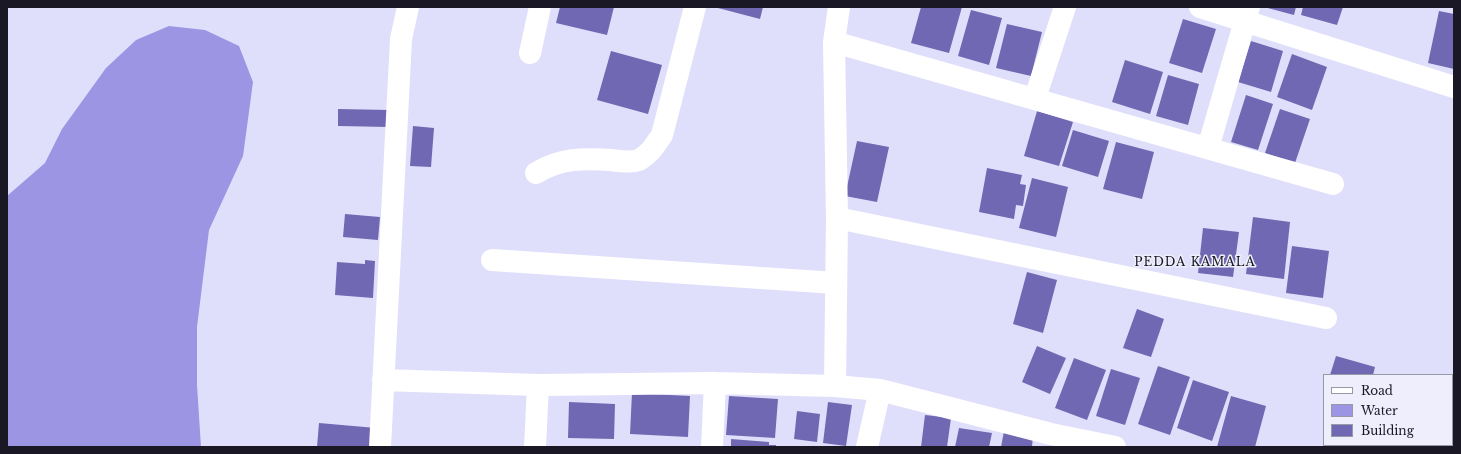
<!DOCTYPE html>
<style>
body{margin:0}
#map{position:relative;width:1461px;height:454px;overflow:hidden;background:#e0dffb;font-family:"Libre Baskerville",serif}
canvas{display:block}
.frame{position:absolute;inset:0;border:8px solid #191824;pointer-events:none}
.legend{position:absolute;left:1323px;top:374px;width:130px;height:72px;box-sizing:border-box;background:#eeeefc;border:1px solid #9998a6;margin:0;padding:5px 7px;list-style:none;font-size:12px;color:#191824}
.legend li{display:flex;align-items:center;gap:8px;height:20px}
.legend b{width:20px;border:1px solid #9998a6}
</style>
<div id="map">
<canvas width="1461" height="454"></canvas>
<div class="frame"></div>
<ul class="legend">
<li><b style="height:5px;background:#fff"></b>Road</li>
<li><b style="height:11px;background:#9b95e3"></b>Water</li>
<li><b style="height:11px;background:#7068b2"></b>Building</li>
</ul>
</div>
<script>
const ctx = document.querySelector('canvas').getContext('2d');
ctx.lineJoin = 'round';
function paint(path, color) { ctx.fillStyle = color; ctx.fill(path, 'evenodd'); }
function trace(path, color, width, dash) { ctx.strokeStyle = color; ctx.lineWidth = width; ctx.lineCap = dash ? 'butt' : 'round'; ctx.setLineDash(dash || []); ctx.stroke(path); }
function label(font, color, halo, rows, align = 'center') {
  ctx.font = font + ' "Libre Baskerville",serif'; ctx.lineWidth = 3; ctx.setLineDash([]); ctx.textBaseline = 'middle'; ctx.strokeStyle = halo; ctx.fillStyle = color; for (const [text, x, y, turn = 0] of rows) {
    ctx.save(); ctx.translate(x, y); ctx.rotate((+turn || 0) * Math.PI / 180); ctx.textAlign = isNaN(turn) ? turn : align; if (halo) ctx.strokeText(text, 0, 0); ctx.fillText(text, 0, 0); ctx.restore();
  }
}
paint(new Path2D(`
 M169,26L205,30L239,46L253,82L243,156L209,230L197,327V385L201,447H7V196L45,163L62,129L106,68L136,40Z`), '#9b95e3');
paint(new Path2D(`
 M560,7H614L607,35L556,23Z
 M718,7H763L760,19L718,8Z
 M921,7H962L949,53L911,43Z
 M1264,7H1296L1294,15Z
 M1303,7H1343L1337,25L1301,15Z
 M971,10L1002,18L989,65L958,56Z
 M1439,11L1454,14V69L1428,63Z
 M1183,19L1216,29L1202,73L1169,63Z
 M1007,24L1042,32L1031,76L996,68Z
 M1251,41L1283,51L1271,92L1238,82Z
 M611,51L662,65L648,114L597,100Z
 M1292,54L1327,67L1312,110L1277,97Z
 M1125,60L1163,72L1150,114L1112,102Z
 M1168,75L1199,84L1188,125L1156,116Z
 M1246,95L1273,104L1258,150L1231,142Z
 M338,109L390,110L389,127L338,126Z
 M1280,109L1310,119L1295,163L1265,153Z
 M1037,111L1073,122L1059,166L1024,156Z
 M413,126L434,128L431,167L410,166Z
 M1073,130L1109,141L1098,177L1062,166Z
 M857,141L889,147L877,202L845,196Z
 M1116,142L1154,152L1142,199L1103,189Z
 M987,168L1022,175L1020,184L1026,185L1023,206L1016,205L1014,219L979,212Z
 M1032,178L1068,187L1056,237L1019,228Z
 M345,214L380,217L378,240L343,237Z
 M1253,217L1290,222L1284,279L1246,274Z
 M1203,228L1239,232L1233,277L1198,273Z
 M1292,246L1329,251L1323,298L1286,293Z
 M365,260L375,261L373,298L335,295L337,262L365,264Z
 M1027,272L1057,280L1043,333L1013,324Z
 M1137,309L1164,319L1151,357L1123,348Z
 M1037,346L1066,358L1050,394L1022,382Z
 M1336,356L1375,367L1373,375H1330Z
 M1074,358L1106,370L1087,420L1055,408Z
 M1158,366L1190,377L1170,435L1138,424Z
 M1111,369L1140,378L1125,425L1096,416Z
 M1193,380L1229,392L1212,441L1177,428Z
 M632,393L690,396L688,437L630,434Z
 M729,396L778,399L775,438L726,435Z
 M1231,396L1266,406L1255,447H1217Z
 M569,402L615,404L614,439L568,438Z
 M828,402L852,405L846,446L823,443Z
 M797,411L820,414L817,442L794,439Z
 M925,415L951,418L947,447H921Z
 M319,423L376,428L375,447H317Z
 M959,428L992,433L989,447H955Z
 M1004,431L1033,436L1032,447H1001Z
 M731,439L769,442V445H776V447H731Z`), '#7068b2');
trace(new Path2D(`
 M1200,7L1454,87
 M834,42L1333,184
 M530,53L540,7
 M1035,98L1065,7
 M1208,148L1249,7
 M536,173C560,158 584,158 611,160C620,161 631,163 639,160C650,154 655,145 662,135L695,7
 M837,218L1326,318
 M492,260L836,283
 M383,380L538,385L715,383L835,386L880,390L1051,434L1115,447
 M835,386L837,218L834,42L839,7
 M380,447L401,39L408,7
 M535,447L538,385
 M712,447L715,383
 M867,447L880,390`), '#fff', 22);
ctx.letterSpacing = '1px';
label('12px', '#191824', '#eeeefc', [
 ["PEDDA KAMALA",1195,263]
]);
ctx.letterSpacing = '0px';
</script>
